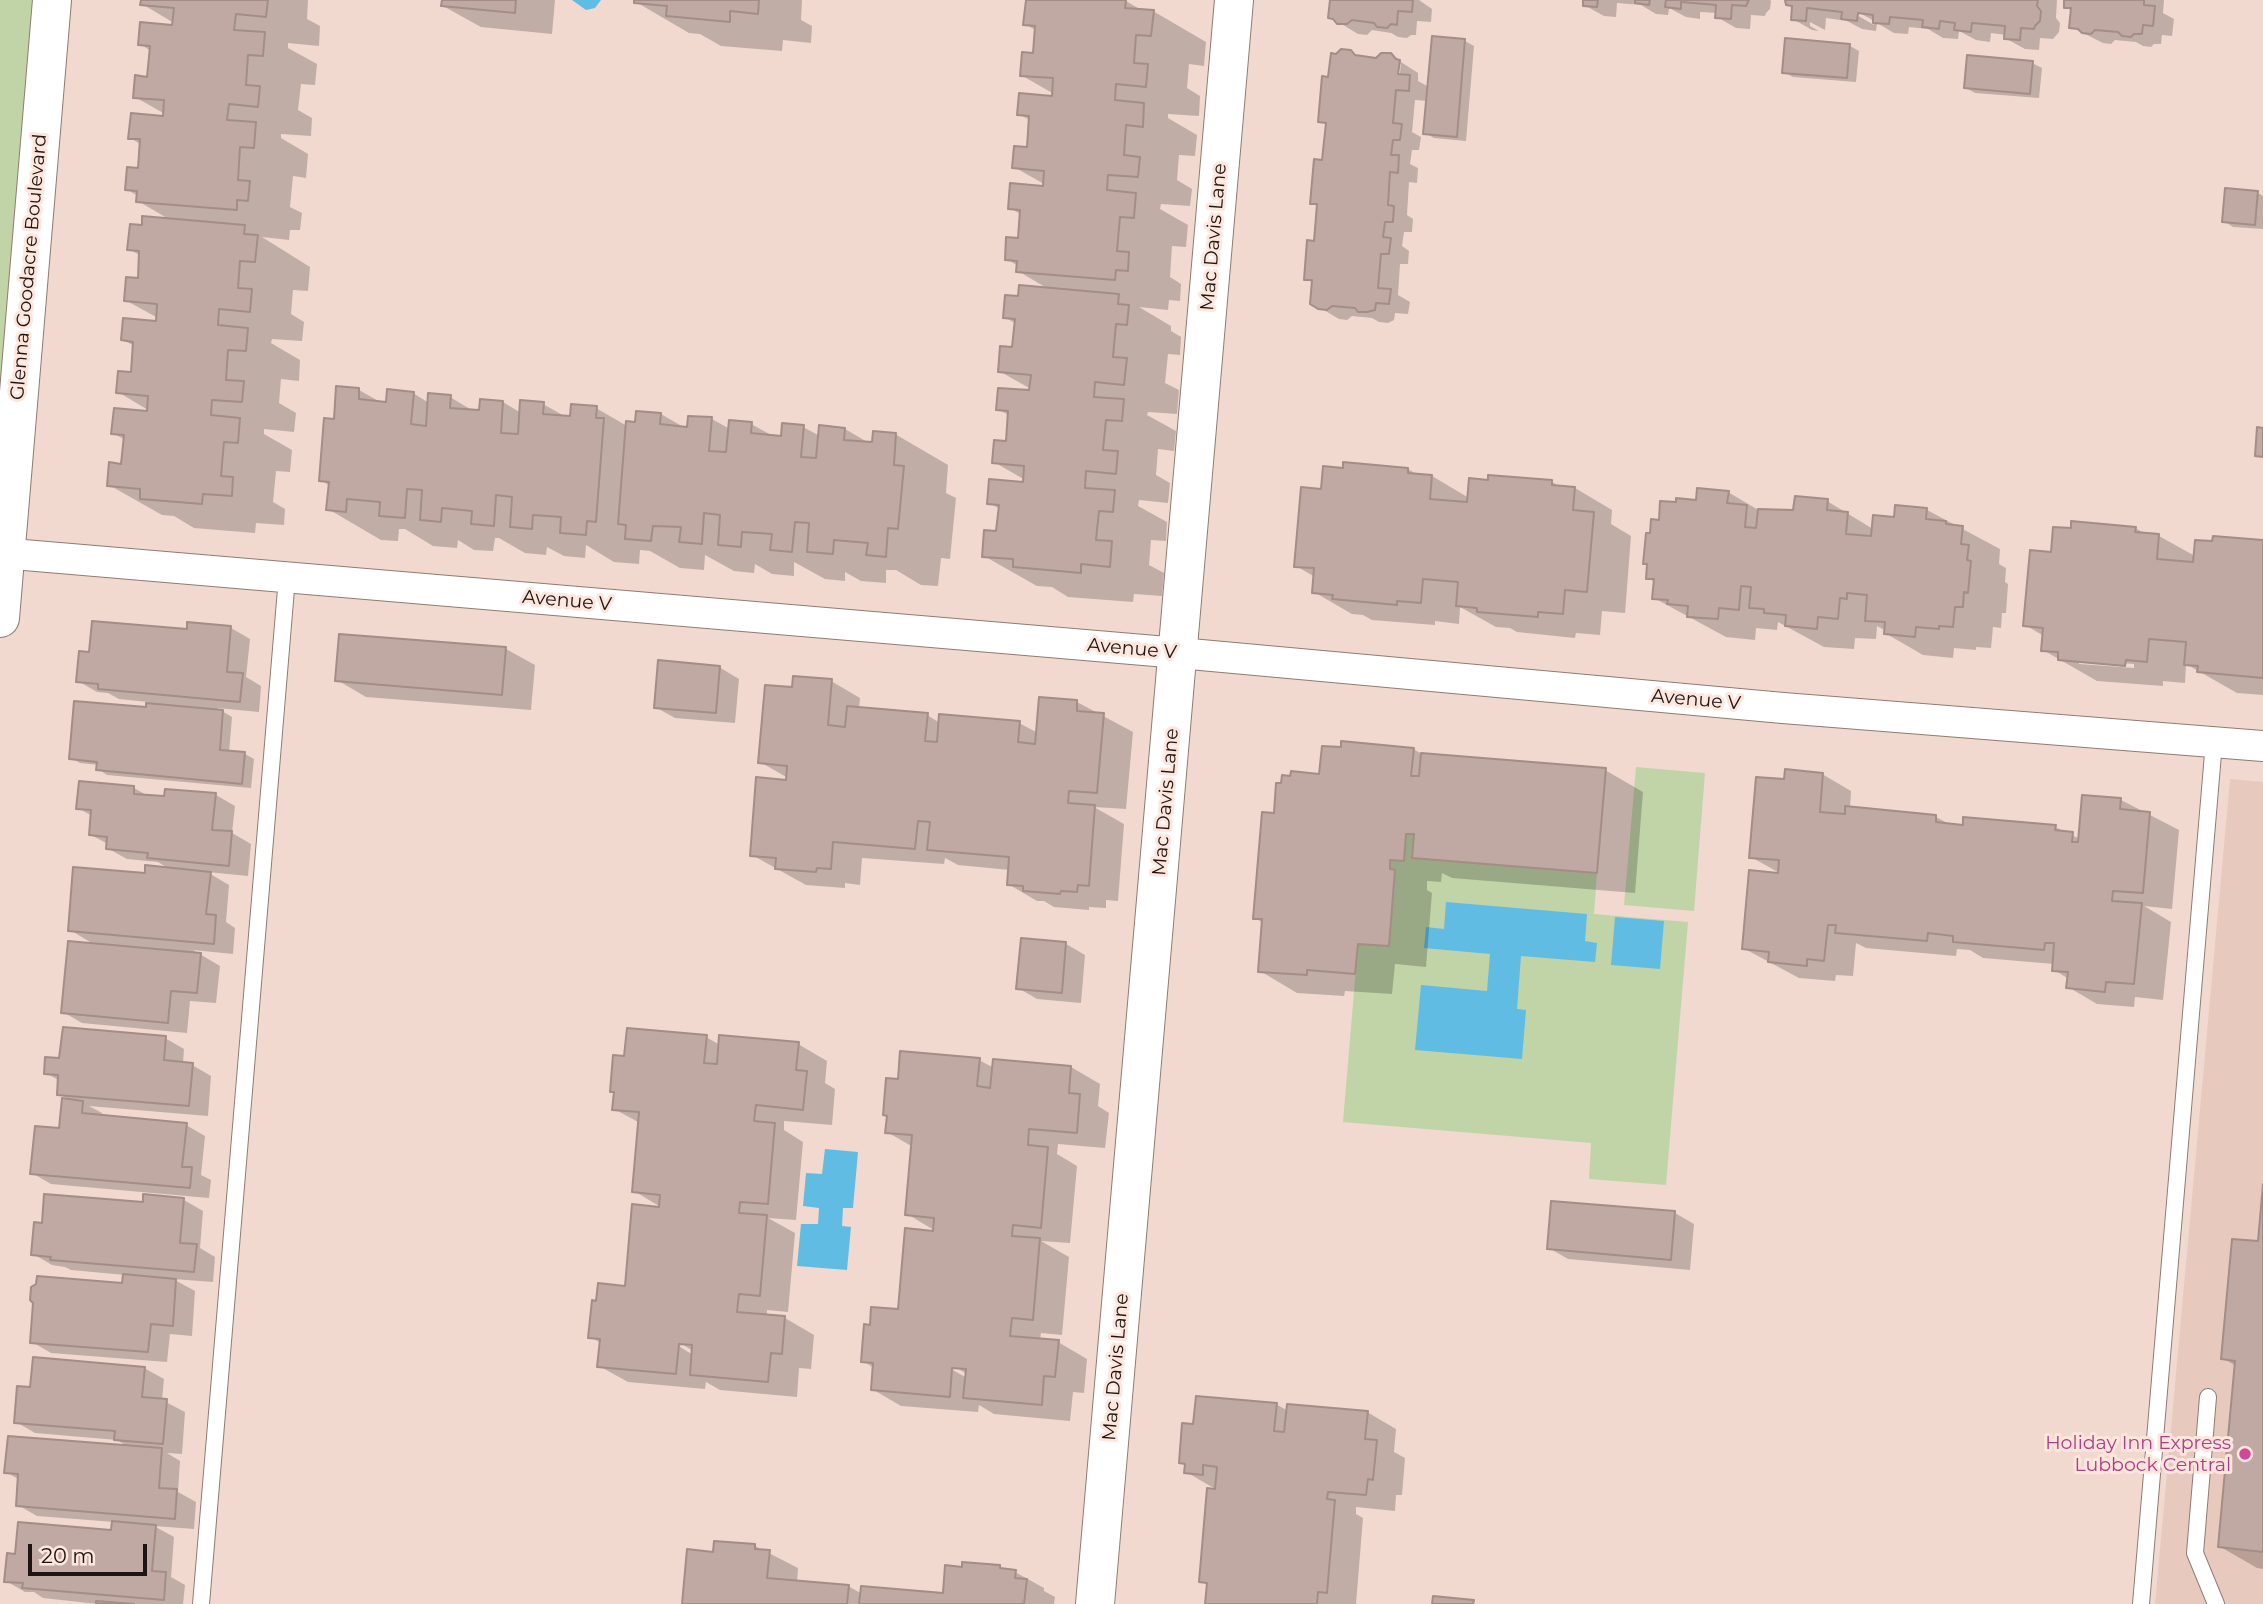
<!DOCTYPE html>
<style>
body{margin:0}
#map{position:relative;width:2263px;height:1604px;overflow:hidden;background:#f1d9d0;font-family:Montserrat,sans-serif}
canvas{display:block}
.scale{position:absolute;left:28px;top:1544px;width:119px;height:32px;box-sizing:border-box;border:4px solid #1c1511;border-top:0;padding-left:9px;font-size:21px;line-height:24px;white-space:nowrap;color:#1c1511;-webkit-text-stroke:5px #fee6dd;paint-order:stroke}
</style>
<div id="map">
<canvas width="2263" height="1604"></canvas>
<div class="scale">20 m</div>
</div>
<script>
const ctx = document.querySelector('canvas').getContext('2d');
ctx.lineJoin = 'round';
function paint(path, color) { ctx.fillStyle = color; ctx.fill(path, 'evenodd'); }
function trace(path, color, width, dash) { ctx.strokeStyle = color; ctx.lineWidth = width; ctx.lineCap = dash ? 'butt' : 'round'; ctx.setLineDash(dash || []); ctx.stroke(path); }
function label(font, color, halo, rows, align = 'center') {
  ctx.font = font + ' Montserrat,sans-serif'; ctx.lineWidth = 6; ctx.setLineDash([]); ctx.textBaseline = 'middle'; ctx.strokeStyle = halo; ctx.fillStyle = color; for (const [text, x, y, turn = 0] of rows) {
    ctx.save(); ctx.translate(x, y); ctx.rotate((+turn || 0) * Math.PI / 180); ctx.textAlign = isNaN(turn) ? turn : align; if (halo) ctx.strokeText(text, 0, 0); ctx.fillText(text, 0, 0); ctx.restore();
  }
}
paint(new Path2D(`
 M2230,779L2263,782V1604H2155Z`), '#e8c9bd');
paint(new Path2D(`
 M0,0H42L0,497Z
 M1636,767L1705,773L1694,911L1624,905Z
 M1406,834H1414L1413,858L1597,873L1594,914L1688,922L1666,1185L1589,1179L1591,1143L1343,1122L1358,944L1389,946L1395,870L1390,869V860L1404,861Z`), '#c0d4a8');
paint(new Path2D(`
 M572,0H601L595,8L586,10Z
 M1446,902L1587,914L1585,941L1597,943L1595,962L1521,956L1517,1009L1526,1010L1522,1059L1415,1050L1421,985L1487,991L1490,954L1424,948L1426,927L1444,929Z
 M1615,917L1664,921L1660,969L1611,965Z
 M825,1149L858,1152L853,1208H843L842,1226L851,1227L847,1270L797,1266L801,1224H818L819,1208L803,1206L806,1173L822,1174Z`), '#61bce4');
paint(new Path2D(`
 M142,0H308L307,19L320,26L319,46L288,43V48L317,64L315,85L301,84L298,110L312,118L311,136L281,134V138L308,154L306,178L293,176L290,207L302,213L300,230H290L289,240L262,237L310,267L308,291L293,290L291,314L304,322L302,341L272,339L271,343L300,360L299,381L281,379L279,403L296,413L294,432L264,429V434L292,450L290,472L276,471L273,502L285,509L284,525L256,523L255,533L194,528L174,516L162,515L109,485L123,465L125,440L113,433L148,412V410L118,392L132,374L135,346L123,340L157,323L158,318L125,300L139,280L141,256L129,249L143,227L172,221L138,201V196L126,189L139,170L142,145L130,138L165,118V114L135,97L149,78L151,51L140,44L174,27V23L142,4Z
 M444,0H555L552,34L481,27L443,6Z
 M636,0H802L801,20L812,26L811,43L783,40L782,51L721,46L700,34L689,33L636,2Z
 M1027,0L1126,1L1143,11H1153L1206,42L1204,66L1189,64L1187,88L1200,96L1199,116L1168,114V118L1197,135L1195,156L1179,155L1177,180L1192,189L1190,206L1161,204L1160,209L1188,225L1186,247L1172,246L1170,277L1181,284L1180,301L1169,300L1168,310L1139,307L1171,326V331L1181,337L1180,355L1168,354L1165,383L1179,390L1177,414L1148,412L1147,415L1176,431L1174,451L1158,449L1156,475L1170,483L1168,503L1139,500L1138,506L1167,522L1166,541L1151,540L1149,565L1164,573L1162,596L1134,594L1133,602L1068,597L1052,587L1037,586L984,556L998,533L1000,509L989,503L1024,484L1025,480L994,462L1007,442L1010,416L998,409L1031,392V389L999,371L1014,349L1016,324L1005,317L1019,298L1050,290L1018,271V266L1007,259L1020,240L1022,215L1010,208L1044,188V184L1014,167L1028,149L1031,121L1019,114L1053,97L1054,94L1021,75L1034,55L1037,31L1025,24Z
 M1331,0H1419L1432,9L1431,22L1417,21L1416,35H1411L1407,38L1398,37L1391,33L1372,30L1367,35L1358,34L1330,17Z
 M1585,0H1770L1771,1L1770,9L1766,13L1765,16L1751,15L1750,29L1736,28L1717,17V13L1700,12V19L1686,17L1671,9H1669L1668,15L1656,14L1641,5L1617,3L1616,17L1604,16L1584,5Z
 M1787,0H2057L2056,18L2060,23L2059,32L2053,39L2040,38L2039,50L2025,49L2005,38L2006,35L1991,33L1990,42L1976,40L1959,31L1958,39L1943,38L1928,29L1909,27L1908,34L1894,33L1877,23L1876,31L1862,29L1847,21L1826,18L1825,30L1810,22V26L1819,31L1812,30L1793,19L1794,8L1787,5ZM1851,8L1874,21V25L1850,11Z
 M2066,0H2164L2163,13L2174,19L2172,36L2162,35L2161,44H2154L2151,47L2143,46L2136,42L2115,40L2111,44L2103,43L2071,27L2072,11L2065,7Z
 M1465,41L1474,46L1466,141L1434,138L1425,133L1428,101L1415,100L1412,132L1421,137L1419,150H1412L1410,164L1418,168L1417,183L1409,182L1407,215L1413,219L1412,232H1404L1402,246L1409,251L1408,264H1400L1398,295L1410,302L1408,314L1395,313L1394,320L1388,323L1379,322L1372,318L1352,316L1347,320L1339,319L1312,303L1313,283L1306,279L1315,243L1319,207L1312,203L1323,162L1327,125L1320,121L1330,79L1351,52L1360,58L1377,60L1390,55L1418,73V81L1429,87ZM1401,63L1399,82H1396L1397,67Z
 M1850,46L1859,51L1856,82L1793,77L1784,72Z
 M2032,63L2042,68L2039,98L1975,93L1966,88Z
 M2227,190L2258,193L2263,196V229L2233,227L2224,221Z
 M359,390L382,403H388L413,393L429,403L450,397L475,412L503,402L521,413L543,404L566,417L596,408L627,426L661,414L685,428L712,419L730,429L751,424L775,437L783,438L803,427L820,436L845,429L869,443L895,434L948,465L946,493L956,498L950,559L941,558L938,586L921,585L896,570H886V583L861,581L845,572V581L825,579L794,562V576L772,574L755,564L754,573L734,571L705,555L704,570L680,568L650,551L640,550L639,564L614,562L586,545L585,558L564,556L547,547L546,555L525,553L499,538H495L493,551L474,550L458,540L457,548L433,546L405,529H399L398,541L381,540L328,509L330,486L321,480L335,420Z
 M1408,469L1418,475L1432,476L1469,498L1552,482L1561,487L1575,488L1612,510L1611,524L1631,536L1625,613L1602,611L1600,635L1576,633L1575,638L1517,632L1510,628L1496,627L1460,607L1459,624L1435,621V625L1372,620L1363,615L1352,614L1314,592L1315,577L1296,566L1323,491Z
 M1728,492L1760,511H1795L1827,501L1873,529L1896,519L1927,510L2000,549L1999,564L2006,568L2005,582L2008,584L2006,613H2002L2001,628L1993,627L1991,648L1976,647V650L1954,648L1953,658L1923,655L1885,633L1886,631L1877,626L1876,639L1855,638L1854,649L1824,647L1778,622L1777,630L1756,628L1755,640L1726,637L1654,598L1655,582L1647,578L1649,565L1645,563L1651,535L1660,522L1698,502Z
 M2135,528L2146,534L2159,536L2195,556L2263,542V695L2237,693L2186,664L2185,683L2163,681V686L2097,681L2043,650L2044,636L2025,625L2052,553ZM2079,660L2134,664V668L2079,664Z
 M189,624L231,628L250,639L246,677L261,686L259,712L217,708L232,717L229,753L245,754L254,759L251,788L107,775L98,769L99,765L80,763L71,758L147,709L148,702L119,699L108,693L97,692L78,681L90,654L188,631Z
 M341,635L506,649L535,665L531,710L366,697L337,680Z
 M719,667L739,679L735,723L675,718L655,707Z
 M831,681L860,698L859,709L927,715L940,723H1019L1038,733L1077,702L1133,732L1126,809L1094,807L1124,824L1118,901L1106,900V908L1089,907V910L1054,907L1044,901H1037L1008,884L1010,870L958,865L945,858L944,864L862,858L860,885L845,883V888L806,885L752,855L787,782L788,778L760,762L793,689Z
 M1413,749L1424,755L1605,770L1643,792L1635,893L1452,878L1442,873L1441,882L1427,881V890L1432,893L1426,967L1395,964L1392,994L1345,991L1344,996L1297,993L1260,971L1263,923L1255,918L1276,815L1321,776Z
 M1822,774L1851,791L1850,809L1936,817L1951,825L2055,827L2080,839L2083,797L2121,800L2179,830L2172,909L2144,906L2171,922L2163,1000L2135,997L2134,1007L2097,1004L2068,987L2069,979L2054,970V964L1983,958L1970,950L1957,949L1956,956L1866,948L1856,943L1853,976L1836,975L1835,981L1799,978L1743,948L1783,875L1751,857L1785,781Z
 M134,788L150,797L216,795L235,806L232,833L251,844L248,876L207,872L229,885L226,922L235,928L233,954L193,950L220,966L216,1003L190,1001L187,1033L82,1023L63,1012L95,945L70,930L146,875L171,870L158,862L127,859L107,848L108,844L91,835L92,816L78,808Z
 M1066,944L1085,955L1081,1003L1037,999L1018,988Z
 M706,1037L720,1045L798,1044L827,1061L825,1083L835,1089L832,1125L784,1121V1130L803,1142L796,1220L768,1218L795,1233L788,1312L767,1310V1316L785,1318L814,1335L811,1369L799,1368L797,1397L720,1390L706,1382L705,1389L628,1382L599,1366L601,1343L590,1337L627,1287L664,1209L634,1191L640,1123L614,1109L616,1093L612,1091L626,1057ZM672,1338L693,1351V1355L671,1341Z
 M165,1038L184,1049L183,1064L192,1065L211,1076L208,1116L89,1106L102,1113L101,1117L186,1125L205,1136L201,1175L211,1180L209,1198L51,1184L32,1173L60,1130L71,1101L59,1094L60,1081L46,1073L61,1060Z
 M979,1060L994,1068L1071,1067L1100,1084L1098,1106L1109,1113L1105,1148L1058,1144L1057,1154L1077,1166L1070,1243L1041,1241L1069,1257L1062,1335L1041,1333L1040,1340L1058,1342L1087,1359L1084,1393L1073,1392L1070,1421L994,1414L979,1405L978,1412L901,1406L872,1389L874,1368L863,1361L871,1327L899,1311L939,1233L907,1214L913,1147L887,1132L899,1081ZM946,1362L967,1374V1378L944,1365Z
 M184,1200L203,1211L200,1248L215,1257L213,1282L173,1279L195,1291L192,1336L170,1334L167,1362L51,1353L32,1342L38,1285H124L125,1275L71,1270L65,1267L52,1265L33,1254L43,1225L144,1204Z
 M1553,1203L1675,1213L1694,1224L1690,1270L1568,1259L1549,1248Z
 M2263,1203V1569L2257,1568L2219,1546L2236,1366L2223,1358L2259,1243Z
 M144,1368L164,1379L162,1400L185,1412L182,1454L167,1453L180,1461L178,1492L196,1502L194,1529L154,1526L174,1537L171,1577L185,1585L183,1604H98L43,1598L34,1592H25L6,1581L17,1556L113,1532L114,1522L37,1516L18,1505L20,1480L6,1472L130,1448L117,1440L35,1433L16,1422L31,1389Z
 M1276,1404L1288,1411L1367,1412L1396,1429L1394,1452L1405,1458L1402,1495H1396L1395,1511L1356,1507V1514L1363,1518L1356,1604H1207L1209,1586L1200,1581L1219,1491L1186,1472L1187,1466L1181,1462L1195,1426Z
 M755,1546L798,1568L797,1582L848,1586L862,1594L944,1595L1000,1567L1007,1571L1015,1572L1044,1588V1591L1055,1597L1054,1604H684L715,1554Z`), '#0003');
const building = new Path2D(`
 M141,0H268L266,17L236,14L234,30L265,32L263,56L248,55L246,85L260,86L258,107L229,104L227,120L256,122L254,148L240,147L238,180L250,181L248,201L237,200V210L136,202L137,191L125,190L127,167L138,168L140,139H128L131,113L163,116L164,100L133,98L135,75L147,77L150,46L138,45L140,22L172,25L174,8L140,5Z
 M442,0H516L515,13L441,6Z
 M634,0H759L758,14L730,11V22L666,16L667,6L634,3Z
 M1026,0H1126L1125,8L1154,10L1151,36L1136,35L1134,63L1148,64L1146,87L1116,84L1115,100L1144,103L1143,127L1126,125L1124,155L1140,157L1138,177L1108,175L1107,190L1136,193L1134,218L1120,217L1117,251L1129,252L1128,271L1116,270L1115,280L1016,272L1017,261L1005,260L1006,237L1018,238L1020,210L1008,209L1010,183L1043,186L1044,171L1012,168L1014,146L1027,147L1029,116L1017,115L1019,93L1052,96L1053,78L1020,76L1022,52L1033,53L1035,26L1023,25Z
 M1330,0H1413L1412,12L1398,11L1397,25L1391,24L1387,28L1377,27L1374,23L1352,20L1347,24H1337L1333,19L1328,18Z
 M1583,0H1598L1597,7L1583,6Z
 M1635,0H1650L1649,5L1635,3Z
 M1666,0H1749L1746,6L1732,5L1731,19L1715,18L1716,5L1681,2V9L1665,7Z
 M1785,0H2038L2037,6L2041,11L2040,21L2035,26L2034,29L2021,28L2020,40L2004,39L2005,26L1972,23L1971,32L1954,30L1955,23L1940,21L1939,29L1922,27L1923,20L1890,17L1889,24L1873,23V15L1858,13L1857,21L1841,19L1842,12L1807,8L1806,21L1791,20L1792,6L1786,5Z
 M2064,0H2144V5L2155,6L2153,26L2143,25L2142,34H2134L2131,37L2122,36L2118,32L2095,30L2091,34L2082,33L2078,29L2069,28L2071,8H2064Z
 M1432,36L1465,39L1457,137L1423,134Z
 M1785,38L1850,44L1847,78L1782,73Z
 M1341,49L1351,50L1355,55L1376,58L1381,53H1391L1396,59L1400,60L1398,74L1410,75L1409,91L1396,90L1393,123L1402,124L1400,140H1393L1391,155H1399L1398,173L1390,172L1388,205L1394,206L1393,222H1385L1383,237L1391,238L1389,254H1381L1378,288L1391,289L1389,304L1376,303L1375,310L1367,312H1358L1355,308L1332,306L1327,310L1318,309L1310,304L1312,280H1304L1307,240L1314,241L1317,204H1310L1314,159L1322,160L1326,123L1318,122L1322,76L1328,77L1331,53L1336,54Z
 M1967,55L2033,61L2030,94L1964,88Z
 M2225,188L2258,191L2255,225L2222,222Z
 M142,216L245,225L244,234L258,235L255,262L240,261L238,288L252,289L250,312L219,309L218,325L248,328L246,351L228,350L226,380L244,381L242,402L212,400L211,415L240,418L238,443L224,442L221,476L233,477L232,496L203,494L202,504L140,499V489L107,486L109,462L121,464L124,435L111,434L114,408L147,411L148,396L116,393L118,371L131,372L133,342L121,340L123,318L156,321L157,304L124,301L126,277L138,278L139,251L127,250L130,224L142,225Z
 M1019,285L1119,294L1118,304L1129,305L1127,325L1116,324L1113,357L1127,358L1124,385L1095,382L1094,397L1124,399L1122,421L1106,420L1103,450L1118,451L1116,474L1086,471L1085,488L1115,490L1113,512L1099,511L1096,540L1112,541L1110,567L1081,564V573L1013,567V559L982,557L984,530L996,531L999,505L987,504L989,479L1023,482L1024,466L992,463L994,440L1006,441L1008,411L996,410L998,388L1029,390L1031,375L998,372L1000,346L1012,347L1015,319L1003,318L1005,295L1018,296Z
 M336,386L359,388V399L386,402L387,389L414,392L411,424L426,426L428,393L451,395L450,408L479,410L480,399L503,401L501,433L518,434L520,400L544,402L543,414L570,416L571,404L597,406L596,418H604L596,522L587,521L586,535L560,533L561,517L533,515L532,529L510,527L512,497L496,495L494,526L471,524L472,511L442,508L441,522L420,520L422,490L407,489L405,518L379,516L380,502L347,499L346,512L326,510L329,482L319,481L324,418L334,419Z
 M636,411L661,413L660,424L687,427L688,416L712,417L709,451L726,452L729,420L752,422L751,433L781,436L782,423L804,425L801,457L816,458L819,425L845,428L844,440L872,442L873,431L896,433L894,465L904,466L898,529L888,528L886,557L866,555L868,543L834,540L833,554L807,552L809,523L795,522L792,552L770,550L772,534L742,532L741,547L718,545L720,515L704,513L702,544L679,542L681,527L653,526L651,541L625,539L626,525L618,524L626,421L635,422Z
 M2257,427L2263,428V457L2255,456Z
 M1343,462L1408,468V473L1432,475L1430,499L1467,502L1469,478L1488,480V475L1552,480V485L1575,487L1573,510L1594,512L1587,592L1565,590L1563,614L1538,612V617L1477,612V608L1456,606L1458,582L1423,579L1421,603L1397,601V605L1332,599L1333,595L1312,593L1314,568L1294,567L1301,487L1321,489L1323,466L1343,468Z
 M1697,488L1729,491L1727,503L1747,505L1745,527L1756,528L1758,509L1793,510L1795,496L1828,499L1827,510L1848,512L1846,534L1871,536L1873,515L1894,517L1895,505L1927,508L1926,519L1946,521V524L1963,526L1961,544L1969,545L1967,560L1971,561L1968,593L1964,592L1963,607H1955L1953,627L1939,626V629L1916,627L1915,637L1884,634L1885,622L1865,621L1867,595L1847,593V599L1840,598L1838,619L1818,617L1817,629L1785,626L1786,615L1764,613V609L1749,608L1751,587L1741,586L1739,610L1719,608L1718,619L1687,617L1688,606L1667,604L1668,600L1652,599L1654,579H1646L1647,564H1643L1646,533H1650L1651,519L1659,520L1660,501L1676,502V498L1696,500Z
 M2071,521L2136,527L2135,532L2159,534L2157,559L2193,562L2195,540L2212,541L2213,536L2263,540V678L2197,672L2198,666L2184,665L2186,642L2149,639L2147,662L2126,660L2125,666L2058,660V652L2041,651L2043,628L2023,626L2030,550L2051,552L2053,527L2071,528Z
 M92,621L187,629V622L231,626L227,672L243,673L240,702L98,689V684L76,682L79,651L89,652Z
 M339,634L506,647L502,695L335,681Z
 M658,660L720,666L716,713L654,708Z
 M793,676L832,679L828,725L845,727L847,706L928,713L925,741L937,742L939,714L1020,721L1018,742L1035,744L1039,697L1077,700V711L1104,713L1097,793L1069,791L1068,803L1095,805L1089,886L1078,885L1077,892L1061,891L1060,894L1023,891V886L1007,885L1009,857L927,850L930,822L918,821L915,849L833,842L831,869L817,868L816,872L775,869L776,858L750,856L756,777L786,780L787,766L758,763L765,685L792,687Z
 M74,701L146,707V703L223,710L220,750L245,752L242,784L96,770L97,762L69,759Z
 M1341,741L1414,748L1411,776H1419L1421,753L1606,768L1597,873L1412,858L1414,834H1406L1404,861L1390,860V869L1395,870L1389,946L1358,944L1355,974L1307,970V975L1258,972L1262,919H1253L1262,812L1274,813L1276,783H1281L1282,775L1290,776L1291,771L1319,774L1322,746L1341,747Z
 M1785,769L1823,773L1820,812L1845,814V806L1936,815V822L1963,825V817L2056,825L2055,830L2073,832L2072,842H2078L2082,795L2121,798L2120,809L2150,812L2143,893L2113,891L2112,901L2142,903L2134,984L2106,982L2105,992L2066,988L2068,972L2052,971L2054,943H2045L2044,950L1953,942V936L1928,933L1927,941L1835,933L1836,925H1828L1824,961L1807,959V966L1768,962L1769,952L1742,949L1749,870L1778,873L1779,860L1749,858L1756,777L1784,779Z
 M79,781L134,786V794L164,796L165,789L216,793L212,830L232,831L229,866L147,858L148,853L106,849L107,837L89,835L91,810L76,809Z
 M145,865L211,872L206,914L216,915L214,944L68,931L73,867L145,873Z
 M1021,938L1066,942L1062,993L1016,989Z
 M68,941L201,953L197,993L171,991L168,1023L61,1013Z
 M63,1027L166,1036L164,1060L193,1063L189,1106L57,1095L58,1075L44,1074L45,1057L59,1058Z
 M627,1028L707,1035L704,1063L717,1064L719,1035L799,1042L796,1070L807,1071L803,1110L756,1105L754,1121L775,1123L768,1204L740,1202L739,1213L767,1215L760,1296L739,1294L737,1312L785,1316L782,1354L771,1353L768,1382L690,1375L692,1345L679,1344L676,1374L597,1367L600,1339L588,1338L592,1300L596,1301L598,1283L625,1286L632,1204L659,1207L660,1195L632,1192L639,1112L612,1110L614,1092H610L613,1055L624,1056Z
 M900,1051L980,1058L977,1086L990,1088L993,1059L1071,1066L1069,1093L1080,1094L1077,1133L1029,1129L1028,1145L1048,1147L1041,1228L1013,1225L1012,1236L1040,1238L1033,1320L1012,1318L1010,1336L1059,1340L1055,1377L1044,1376L1042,1405L963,1398L966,1369L952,1368L950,1397L871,1390L873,1363L861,1362L864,1324L870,1325L871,1307L898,1309L905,1228L933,1231L934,1218L905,1215L912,1135L885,1133L887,1116L883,1115L886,1078L898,1079Z
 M62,1098L83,1101L82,1113L187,1123L182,1167H192L190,1188L30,1174L35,1126L59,1128Z
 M2263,1184V1552L2218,1547L2235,1361L2221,1359L2232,1239L2258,1241Z
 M44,1194L143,1202V1194L184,1198L180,1243L197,1244L194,1272L50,1260L51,1257L31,1255L34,1222L42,1223Z
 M1551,1201L1675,1211L1671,1260L1547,1249Z
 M123,1274L176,1279L173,1326L151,1324L148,1352L30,1343L33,1303L30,1300L31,1287L36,1284L37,1276L122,1283Z
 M33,1357L145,1367L142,1397L167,1399L163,1444L114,1440L115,1431L14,1423L17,1386L30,1387Z
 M1196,1396L1277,1403L1274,1431L1284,1432L1287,1404L1368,1411L1365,1439L1377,1440L1373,1480L1368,1479L1366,1495L1328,1492L1327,1499L1335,1500L1327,1593L1318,1592L1317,1604H1205L1207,1583L1199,1582L1207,1488L1215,1489L1217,1467L1203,1465V1475L1184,1473L1185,1464L1179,1463L1182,1423L1193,1424Z
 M8,1436L162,1448L159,1488L177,1489L175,1519L16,1506L18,1474L4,1473Z
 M112,1521L156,1525L152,1571L166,1572L164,1600L22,1588L23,1583L4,1582L7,1553L15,1554L18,1522L111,1530Z
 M714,1541L755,1544V1549L770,1550L767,1578L849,1585L847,1604H682L687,1549L713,1552Z
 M962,1562L1000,1565V1568L1016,1570L1015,1578L1027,1579L1024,1604H859L861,1586L943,1593L945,1565L962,1567Z
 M1433,1596L1474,1600L1473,1604H1432Z
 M96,1601L134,1604H96Z`);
paint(building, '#c0a9a2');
trace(building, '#a48d86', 2);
const service = new Path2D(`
 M2208,1397L2195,1553L2216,1604
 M201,1604L287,577
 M2141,1604L2214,742`);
const minor = new Path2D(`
 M0,553L1179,653L1783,708L2263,746`);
const tertiary = new Path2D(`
 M0,618L52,0
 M1095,1604L1234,0`);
trace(service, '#907b73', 18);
trace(minor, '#907b73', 32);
trace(tertiary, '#907b73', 40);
trace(service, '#fff', 16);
trace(minor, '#fff', 30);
trace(tertiary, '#fff', 38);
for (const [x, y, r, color] of [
 [2245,1454,7,"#d1479c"]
]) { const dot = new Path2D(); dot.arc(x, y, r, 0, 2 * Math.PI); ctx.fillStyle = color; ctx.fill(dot); trace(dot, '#fee6dd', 2.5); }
label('19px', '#1c1511', '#fee6dd', [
 ["Mac Davis Lane",1214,237,-85],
 ["Glenna Goodacre Boulevard",29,267,-85],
 ["Avenue V",567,601,5],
 ["Avenue V",1132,649,5],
 ["Avenue V",1696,700,5],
 ["Mac Davis Lane",1166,802,-85],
 ["Mac Davis Lane",1116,1367,-85]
]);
label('19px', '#b23c85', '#fee6dd', [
 ["Holiday Inn Express",2231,1443],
 ["Lubbock Central",2231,1465]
], 'right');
</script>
